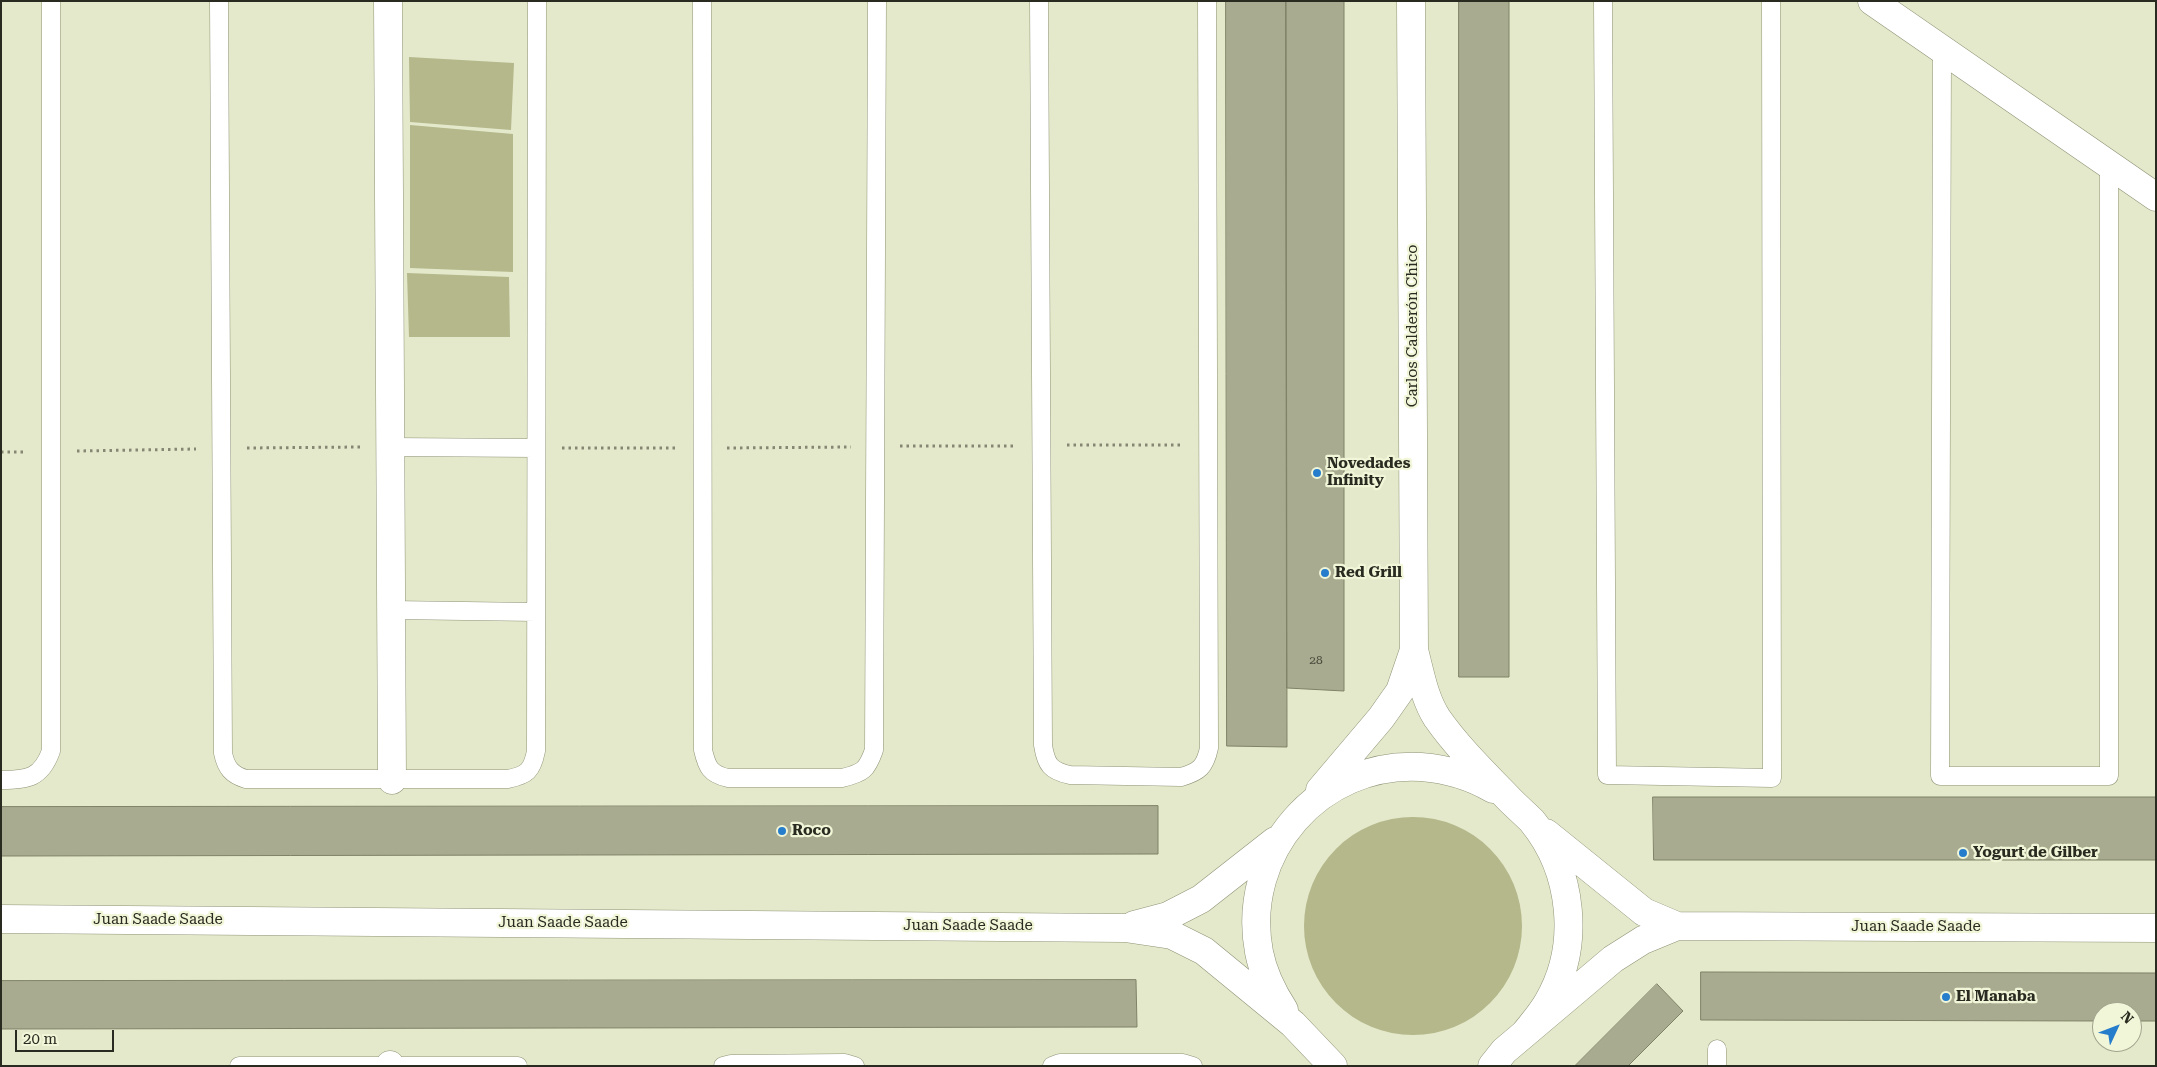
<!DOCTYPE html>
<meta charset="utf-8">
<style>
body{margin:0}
#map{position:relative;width:2157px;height:1067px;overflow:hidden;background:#e5e9cb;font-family:"Roboto Serif",serif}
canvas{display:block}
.frame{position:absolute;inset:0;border:2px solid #2a2b20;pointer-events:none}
.north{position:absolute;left:2092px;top:1002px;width:50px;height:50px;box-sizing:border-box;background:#f2f6d8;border:1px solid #a2a58e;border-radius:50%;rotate:47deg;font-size:14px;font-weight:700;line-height:20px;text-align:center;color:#2a2b20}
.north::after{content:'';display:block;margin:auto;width:18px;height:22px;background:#267dcb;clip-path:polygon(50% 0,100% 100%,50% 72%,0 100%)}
.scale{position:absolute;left:15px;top:1030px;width:99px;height:22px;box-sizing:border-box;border:2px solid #2a2b20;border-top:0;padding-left:6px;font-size:15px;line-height:18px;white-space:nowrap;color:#2a2b20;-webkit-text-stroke:4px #f2f6d8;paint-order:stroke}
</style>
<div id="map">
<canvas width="2157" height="1067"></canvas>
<div class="frame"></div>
<div class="north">N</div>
<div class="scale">20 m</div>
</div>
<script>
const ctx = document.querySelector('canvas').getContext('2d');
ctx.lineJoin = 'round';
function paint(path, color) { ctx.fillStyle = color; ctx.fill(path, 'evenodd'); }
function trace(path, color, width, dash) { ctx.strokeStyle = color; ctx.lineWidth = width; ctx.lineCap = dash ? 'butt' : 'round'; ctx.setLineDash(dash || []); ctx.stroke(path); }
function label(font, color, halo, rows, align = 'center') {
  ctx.font = font + ' "Roboto Serif",serif'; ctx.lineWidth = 4.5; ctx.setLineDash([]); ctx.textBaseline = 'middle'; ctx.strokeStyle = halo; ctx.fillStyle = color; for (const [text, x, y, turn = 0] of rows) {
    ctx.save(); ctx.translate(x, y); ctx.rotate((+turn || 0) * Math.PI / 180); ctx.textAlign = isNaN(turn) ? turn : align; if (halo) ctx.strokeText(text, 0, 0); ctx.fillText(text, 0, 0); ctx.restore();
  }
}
paint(new Path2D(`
 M409,57L514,63L511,130L410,122Z
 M410,125L513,134V272L410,268Z
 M407,273L509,277L510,337H409Z
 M1304 926a109 109 0 1 1 218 0a109 109 0 1 1-218 0Z`), '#b4b88b');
const building = new Path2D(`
 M1226,1H1286L1287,747L1227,746Z
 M1286,1H1344V691L1287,688Z
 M1459,1H1509V677H1459Z
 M1653,797H2156V860H1654Z
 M1158,806V854L1,856V807Z
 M1701,972L2156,973V1021H2132V1012H2102V1021L1701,1020Z
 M1136,980L1137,1027L1,1029V981Z
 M1657,984L1683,1011L1628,1066H1575Z`);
paint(building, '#a8ab8f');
trace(building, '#7f8267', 1);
const service = new Path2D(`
 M219,1L223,753C226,768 232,775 246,779H508C527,775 532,771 536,751L537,1
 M702,1L703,750C707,767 710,774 728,778H842C863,773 867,770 874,750L877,1
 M1039,1L1043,745C1046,765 1051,771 1070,775L1181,777C1199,772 1205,767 1209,748L1207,1
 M1603,1L1607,775L1772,778L1771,1
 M1942,49L1940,776H2109V164
 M391,447L536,448
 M392,610L536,612
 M1,780C28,780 41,778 51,751V1
 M1717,1049V1066
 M239,1066H518
 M723,1066L731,1064L845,1063L855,1066
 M1052,1066L1060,1063H1183L1193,1066`);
const minor = new Path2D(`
 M388,1L392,780
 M1411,1L1414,650C1420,672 1424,698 1437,718C1458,748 1485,774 1510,800C1517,807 1525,814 1532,821C1573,871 1581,946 1548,1002C1542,1013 1533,1023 1525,1033
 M1872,1L2156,197
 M1320,790L1381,718L1400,691L1414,650
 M1546,833L1644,912L1677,926
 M1,919L1125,928L1172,935L1204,951L1293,1024L1333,1066
 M1134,925L1168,916L1201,899L1275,841
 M1284,1010C1273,993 1263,973 1259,952C1240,852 1320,761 1421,767C1447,769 1471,776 1493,789
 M390,1065V1066
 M1492,1066L1504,1051L1613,959L1643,940L1677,926L2156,928`);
trace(service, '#8f9276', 19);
trace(minor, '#8f9276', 29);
trace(new Path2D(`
 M1067,445H1183
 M900,446H1016
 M247,448L361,447
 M562,448H678
 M727,448L851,447
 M77,451L196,449
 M1,452H26`), '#858773', 3, [2.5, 4]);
trace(service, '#fff', 18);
trace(minor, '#fff', 28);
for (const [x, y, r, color] of [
 [1317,473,5,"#267dcb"],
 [1325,573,5,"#267dcb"],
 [782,831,5,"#267dcb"],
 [1963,853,5,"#267dcb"],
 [1946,997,5,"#267dcb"]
]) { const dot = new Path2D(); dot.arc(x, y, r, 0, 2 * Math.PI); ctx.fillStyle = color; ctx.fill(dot); trace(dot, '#f2f6d8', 2); }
label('12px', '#4a4b3c', null, [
 ["28",1316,660]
]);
label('15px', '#2a2b20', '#f2f6d8', [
 ["Carlos Calderón Chico",1413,326,-90],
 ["Juan Saade Saade",158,920],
 ["Juan Saade Saade",563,923],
 ["Juan Saade Saade",968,926],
 ["Juan Saade Saade",1916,927]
]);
label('bold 15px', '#2a2b20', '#f2f6d8', [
 ["Novedades",1327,464],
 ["Infinity",1327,481],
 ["Red Grill",1335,573],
 ["Roco",792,831],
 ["Yogurt de Gilber",1973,853],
 ["El Manaba",1956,997]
], 'left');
</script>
